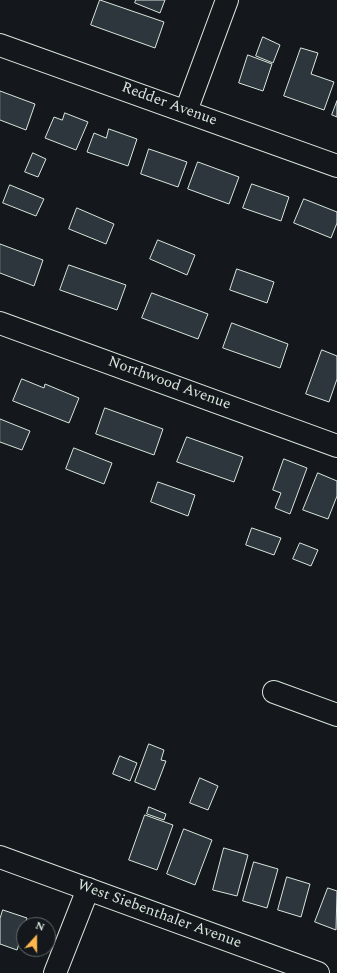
<!DOCTYPE html>
<style>
body{margin:0}
#map{position:relative;width:337px;height:973px;overflow:hidden;background:#14181c;font-family:Spectral,serif}
canvas{display:block}
.north{position:absolute;left:16px;top:917px;width:40px;height:40px;box-sizing:border-box;background:#14181c;border:1px solid #626a69;border-radius:50%;rotate:21deg;font-size:11px;font-weight:700;line-height:16px;text-align:center;color:#d8e6dc}
.north::after{content:'';display:block;margin:auto;width:14px;height:18px;background:#ffb74d;clip-path:polygon(50% 0,100% 100%,50% 72%,0 100%)}
</style>
<div id="map">
<canvas width="337" height="973"></canvas>
<div class="north">N</div>
</div>
<script>
const ctx = document.querySelector('canvas').getContext('2d');
ctx.lineJoin = 'round';
function paint(path, color) { ctx.fillStyle = color; ctx.fill(path, 'evenodd'); }
function trace(path, color, width, dash) { ctx.strokeStyle = color; ctx.lineWidth = width; ctx.lineCap = dash ? 'butt' : 'round'; ctx.setLineDash(dash || []); ctx.stroke(path); }
function label(font, color, halo, rows, align = 'center') {
  ctx.font = font + ' Spectral,serif'; ctx.lineWidth = 3; ctx.setLineDash([]); ctx.textBaseline = 'middle'; ctx.strokeStyle = halo; ctx.fillStyle = color; for (const [text, x, y, turn = 0] of rows) {
    ctx.save(); ctx.translate(x, y); ctx.rotate((+turn || 0) * Math.PI / 180); ctx.textAlign = isNaN(turn) ? turn : align; if (halo) ctx.strokeText(text, 0, 0); ctx.fillText(text, 0, 0); ctx.restore();
  }
}
const building = new Path2D(`
 M100,0L164,22L155,48L91,25Z
 M136,0H165L160,13L135,3Z
 M263,37L280,45L273,63L256,56Z
 M301,48L318,53L311,74L334,82L324,110L284,96Z
 M248,55L272,64L263,91L239,83Z
 M0,91L35,104L26,130L0,120Z
 M337,101V117L332,115Z
 M65,113L88,122L76,150L45,138L54,117L62,120Z
 M109,129L137,139L128,166L87,152L94,133L106,138Z
 M149,149L187,162L178,187L141,174Z
 M33,153L46,159L38,177L25,172Z
 M198,162L239,177L229,204L188,189Z
 M252,184L289,197L281,221L243,208Z
 M10,185L44,199L36,216L3,203Z
 M304,199L337,212V223L331,238L294,223Z
 M77,208L114,224L106,244L69,229Z
 M158,240L195,255L187,275L150,259Z
 M0,244L43,260L34,286L0,273Z
 M69,265L126,285L117,310L60,290Z
 M237,269L274,282L267,303L230,290Z
 M152,293L208,314L198,339L142,318Z
 M232,323L288,344L280,368L223,348Z
 M322,350L337,356V379L329,402L306,394Z
 M22,379L44,388L45,384L79,398L69,423L13,401Z
 M105,408L163,429L154,455L96,434Z
 M0,419L30,431L22,450L0,442Z
 M187,437L243,457L234,482L177,462Z
 M74,448L112,463L104,484L66,469Z
 M284,459L307,468L290,514L275,508L281,493L273,490Z
 M318,473L337,481V496L328,519L303,510Z
 M158,482L195,495L188,516L151,502Z
 M252,528L281,538L274,555L246,545Z
 M300,543L318,550L311,566L293,559Z
 M149,744L164,750L161,760L166,761L155,790L135,782Z
 M120,756L137,763L130,781L113,774Z
 M200,778L218,786L208,810L190,803Z
 M149,807L166,814L164,820L147,814Z
 M145,815L173,825L157,870L129,860Z
 M184,829L212,840L195,885L167,874Z
 M224,848L248,855L237,896L213,890Z
 M254,862L278,869L267,908L243,901Z
 M287,877L310,884L301,917L278,910Z
 M328,888L337,891L336,930L315,922Z
 M3,910L27,918L17,950L0,944V919Z`);
paint(building, '#2c363c');
trace(building, '#d8e6dc', 1);
const minor = new Path2D(`
 M0,45L337,166
 M186,111L227,0
 M0,323L337,446
 M274,692L337,715
 M55,973L88,889`);
const major = new Path2D(`
 M0,857L318,973`);
trace(minor, '#d8e6dc', 24);
trace(major, '#d8e6dc', 24);
trace(minor, '#14181c', 22);
trace(major, '#14181c', 22);
label('15px', '#d8e6dc', '#14181c', [
 ["Redder Avenue",169,105,20],
 ["Northwood Avenue",169,384,20],
 ["West Siebenthaler Avenue",159,915,20]
]);
</script>
